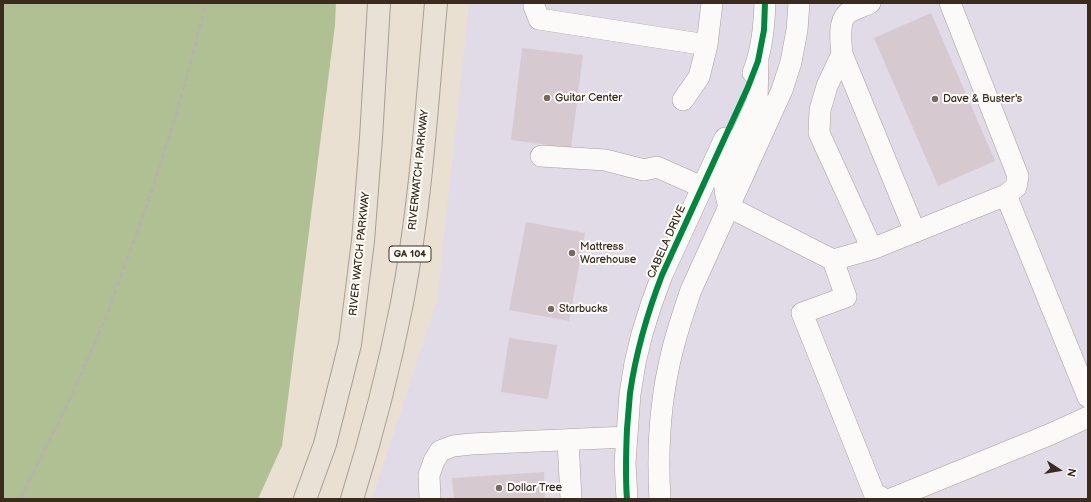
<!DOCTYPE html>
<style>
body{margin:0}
#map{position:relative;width:1091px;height:502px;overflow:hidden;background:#eae0d2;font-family:"Balsamiq Sans",sans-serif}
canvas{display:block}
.frame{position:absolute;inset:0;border:4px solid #3b2a1e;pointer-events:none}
.north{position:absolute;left:1039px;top:450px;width:40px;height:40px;-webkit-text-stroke:3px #fdfcf7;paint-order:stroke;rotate:102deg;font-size:11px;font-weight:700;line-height:16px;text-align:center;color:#3b2a1e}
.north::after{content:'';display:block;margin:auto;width:14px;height:18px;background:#3b2a1e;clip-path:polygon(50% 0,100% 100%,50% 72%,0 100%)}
</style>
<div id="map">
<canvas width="1091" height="502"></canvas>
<div class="frame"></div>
<div class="north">N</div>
</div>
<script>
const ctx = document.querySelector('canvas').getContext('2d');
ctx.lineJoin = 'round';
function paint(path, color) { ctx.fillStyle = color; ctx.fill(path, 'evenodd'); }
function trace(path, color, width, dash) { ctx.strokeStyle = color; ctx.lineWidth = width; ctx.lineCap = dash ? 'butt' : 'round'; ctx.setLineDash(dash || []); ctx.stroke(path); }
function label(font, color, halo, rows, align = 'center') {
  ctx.font = font + ' "Balsamiq Sans",sans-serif'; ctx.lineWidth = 4; ctx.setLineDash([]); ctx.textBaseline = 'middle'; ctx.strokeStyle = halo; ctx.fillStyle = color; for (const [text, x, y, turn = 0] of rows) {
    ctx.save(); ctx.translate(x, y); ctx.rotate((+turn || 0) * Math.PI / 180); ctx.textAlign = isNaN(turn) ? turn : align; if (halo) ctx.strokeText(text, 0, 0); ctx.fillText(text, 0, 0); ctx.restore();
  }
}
paint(new Path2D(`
 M469,3H1088V499H372L437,300Z`), '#e1dbe7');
paint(new Path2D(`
 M3,3H336L335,25L282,446L258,499H3Z`), '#afc193');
paint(new Path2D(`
 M931,13L995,161L938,186L874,38Z
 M522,48L583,55L571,148L511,140Z
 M526,222L585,233L569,321L509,310Z
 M509,338L557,345L548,399L501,392Z
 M544,472L545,499H454L452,478Z`), '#d7c9d0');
const minor = new Path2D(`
 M534,3V6L539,19L707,45L712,3
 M870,3C864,6 851,10 847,14C838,22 841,43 842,54L915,232
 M842,54L827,86L820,110L819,133L872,249
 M758,61L757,102L726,169C723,184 725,193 729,207L833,260L846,297L802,313L874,493L884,499
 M753,73C762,50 764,27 765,3
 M683,100L699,77L707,45
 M541,156L605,160L644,170L657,167L702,187
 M1006,195L1088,397
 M833,260L872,249L1006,195L1016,187L1018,176L950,3
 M568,440L571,499
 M430,499L429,475L434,461L440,451L453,446L471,444L627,437
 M627,499L625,463L630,394L635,363L642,334L651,305L662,275L725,138
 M660,499C657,450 660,400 672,352C677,331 684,311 691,290L782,90L791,62L797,30L799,3
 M891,499L1051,434L1088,417`);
const major = new Path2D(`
 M305,499L325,444L350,344L363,241L371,138L379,3
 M352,499C372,435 389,369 402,303C421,204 427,103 436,3`);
trace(minor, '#a79f96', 22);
trace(major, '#a79f96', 24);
trace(minor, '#fcfaf8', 21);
trace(major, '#e9e1d5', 22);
trace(new Path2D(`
 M20,499L70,399L106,317L153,188L183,91L206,3`), '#b6b3af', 3, [6, 3]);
trace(new Path2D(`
 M627,499C625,475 626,453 627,429C628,417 629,405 630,393C636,352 647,314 662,275L748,87L758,61L764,30L765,3`), '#00873e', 6);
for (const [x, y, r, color] of [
 [547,98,4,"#786a5d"],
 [935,99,4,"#786a5d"],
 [572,253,4,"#786a5d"],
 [551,309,4,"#786a5d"],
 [499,488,4,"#786a5d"]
]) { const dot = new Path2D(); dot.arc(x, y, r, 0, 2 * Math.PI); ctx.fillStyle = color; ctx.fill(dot); trace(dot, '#fdfcf7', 1.5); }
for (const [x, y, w] of [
 [410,254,42]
]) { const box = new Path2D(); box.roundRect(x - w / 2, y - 8, w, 16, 3); ctx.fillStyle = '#fdfcf7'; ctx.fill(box); trace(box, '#3b2a1e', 1); }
label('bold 10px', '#3b2a1e', null, [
 ["GA 104",410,254]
]);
label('11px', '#3b2a1e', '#fdfcf7', [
 ["Guitar Center",555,98],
 ["Dave & Buster's",943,99],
 ["Mattress",580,247],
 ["Warehouse",580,260],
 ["Starbucks",559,309],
 ["Dollar Tree",507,488]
], 'left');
label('11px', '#3b2a1e', '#fdfcf7', [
 ["RIVERWATCH PARKWAY",419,170,-84],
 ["CABELA DRIVE",667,242,-66],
 ["RIVER WATCH PARKWAY",360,254,-84]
]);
</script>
